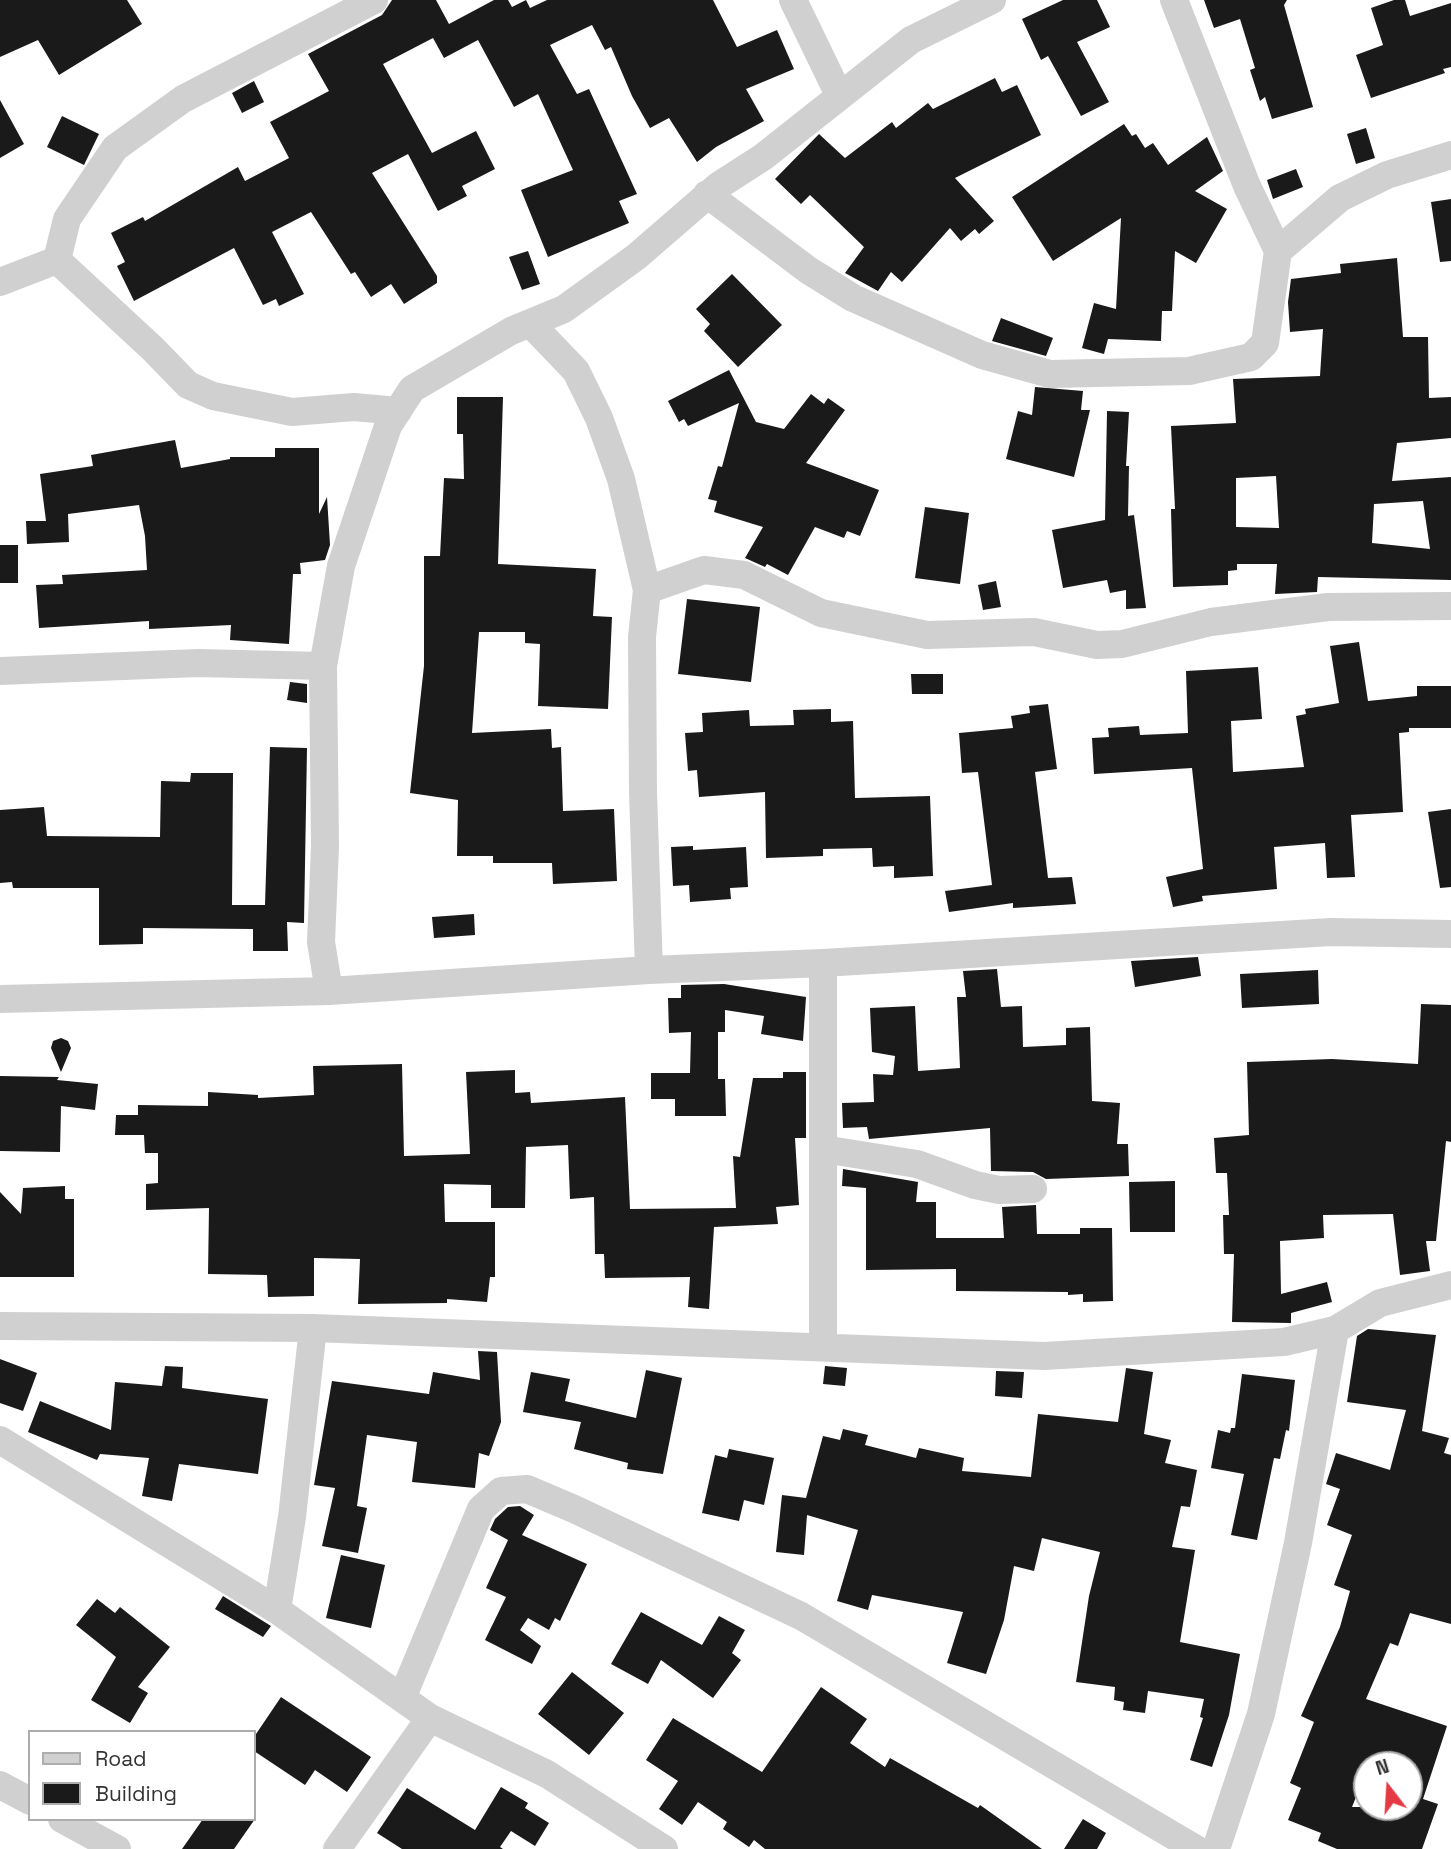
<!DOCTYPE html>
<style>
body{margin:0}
#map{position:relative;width:1451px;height:1849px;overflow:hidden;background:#fff;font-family:"Space Grotesk",sans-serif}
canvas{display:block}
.legend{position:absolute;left:28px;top:1730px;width:228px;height:91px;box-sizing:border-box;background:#fff;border:2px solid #adadad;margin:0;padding:9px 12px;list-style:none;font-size:21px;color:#333}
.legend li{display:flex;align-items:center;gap:14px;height:35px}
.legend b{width:35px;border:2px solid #adadad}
.north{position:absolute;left:1353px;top:1751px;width:70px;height:70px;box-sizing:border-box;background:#fff;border:2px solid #adadad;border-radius:50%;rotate:343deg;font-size:19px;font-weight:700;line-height:28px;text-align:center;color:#333}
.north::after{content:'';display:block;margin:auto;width:24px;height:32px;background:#e63946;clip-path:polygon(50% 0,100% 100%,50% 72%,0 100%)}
</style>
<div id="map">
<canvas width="1451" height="1849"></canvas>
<ul class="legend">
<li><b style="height:9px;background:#d0d0d0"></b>Road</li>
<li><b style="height:19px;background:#1a1a1a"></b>Building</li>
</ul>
<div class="north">N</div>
</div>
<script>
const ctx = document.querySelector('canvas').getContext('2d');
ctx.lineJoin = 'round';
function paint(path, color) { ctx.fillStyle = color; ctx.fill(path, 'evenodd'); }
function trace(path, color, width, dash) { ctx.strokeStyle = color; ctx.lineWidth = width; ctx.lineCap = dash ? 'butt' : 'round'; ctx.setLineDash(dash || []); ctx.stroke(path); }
paint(new Path2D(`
 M0,0H127L142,24L59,75L38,40L0,57Z
 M436,0L449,24L494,0H508L512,7L526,0L530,8L547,0H713L737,47L777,30L794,69L746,89L764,121L716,147L697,162L669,118L650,128L632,96L611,47L605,50L592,25L550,45L577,94L589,89L637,194L619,201L629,223L548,257L521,190L573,170L538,94L514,107L478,40L444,58L433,38L383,64L432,153L476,131L495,169L462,186L467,196L438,211L408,154L372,173L437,276V283L404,304L391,284L371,297L355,272L351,274L311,212L272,232L304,294L279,306L276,299L263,305L234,248L134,301L117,266L125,262L111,233L143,217L145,221L238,167L245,181L289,158L270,122L329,91L308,54L382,15L392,0Z
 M1063,0H1097L1110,27L1077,42L1109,102L1081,116L1048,56L1041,60L1022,19Z
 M1204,0H1287L1284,5L1313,107L1272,119L1265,97L1260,101L1250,70L1255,68L1240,19L1214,28Z
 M1394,0H1405L1410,16L1451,3V67L1443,69L1445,73L1371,98L1356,55L1383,45L1371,8Z
 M995,78L1002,92L1017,85L1041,135L955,178L994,221L979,234L975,229L961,241L950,228L902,282L891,272L878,291L845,273L864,247L810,195L801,204L775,179L819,134L845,158L892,122L896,128L928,103L933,109Z
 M254,81L264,102L242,113L232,93Z
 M0,100L24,144L0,158Z
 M62,116L99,134L84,165L47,147Z
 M1124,124L1132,136L1136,134L1145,148L1153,143L1168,165L1207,137L1223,171L1195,191L1227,209L1196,263L1175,251L1172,311H1162L1161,341L1108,339L1104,354L1082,348L1094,303L1116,309L1121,218L1053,261L1012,197Z
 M1366,128L1375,158L1356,164L1347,134Z
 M1296,169L1303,187L1273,199L1267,180Z
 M1451,199V261L1440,262L1431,202Z
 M528,251L540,284L522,290L509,257Z
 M1397,258L1403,337H1428L1429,398L1451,397V438L1397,443L1392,481L1451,477V580L1318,577L1317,592L1275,594L1277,564H1237V570L1228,571V585L1173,587L1171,509H1175L1171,426L1236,423L1233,379L1320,376L1323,329L1290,332L1288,302L1291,279L1341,273L1340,264ZM1276,476L1279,528L1236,527V478ZM1423,501L1430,549L1372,543L1374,504Z
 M732,274L782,325L738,367L704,331L710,324L696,309Z
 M1001,318L1053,338L1046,356L992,341Z
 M729,370L756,422L784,429L811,394L824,404L828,398L845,410L806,463L879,490L860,536L847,531L844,538L815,527L788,575L767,564L765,567L745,558L763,527L714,512L717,501L708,499L718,466L722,467L739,403L688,426L684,419L679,422L668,401Z
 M1035,387L1083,391L1081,410H1090L1074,477L1006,459L1018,411L1032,415Z
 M457,397H503L498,564L596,569L593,616L612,617L608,709L538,706L540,644L525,643V632H479L472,733L551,729L552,748L561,747L563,811L614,809L617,881L553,884L552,863H493V856H457L458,800L410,793L424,666V556H440L444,478L464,479L463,434H457Z
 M1107,411L1129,412L1126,466H1129L1128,516L1134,515L1146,608L1126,609V590L1110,593L1107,580L1063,588L1052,530L1105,520Z
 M175,440L181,468L230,459V457H275V448H319V514L327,497L330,545L325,560L300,563L301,574H293L289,644L230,640L231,625L149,629V621L39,628L36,585L63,584L62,575L147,570L145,536L139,505L68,514L69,542L27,544L26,521H46L40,474L93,466L91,455Z
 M925,507L969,513L960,584L915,578Z
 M0,545H18V583H0Z
 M996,581L1001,607L983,610L978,585Z
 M687,599L760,607L751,682L678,674Z
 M1359,642L1368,701L1417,696V686H1451V728H1409V732L1399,733L1403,812L1351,815L1355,877L1327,878L1325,843L1274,847L1277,889L1202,896L1203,901L1173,907L1166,877L1203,869L1192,768L1094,774L1092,738L1109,737L1108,728L1139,726L1140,735L1188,733L1186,671L1258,667L1262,719L1231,721L1233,772L1304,767L1296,716L1306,714L1305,709L1339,703L1330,646Z
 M911,674H943V694H912Z
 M290,682L307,684V703L287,700Z
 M1048,704L1057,769L1035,772L1048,878L1072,877L1076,904L1013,908V903L949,912L945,891L992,885L978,772L962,773L959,733L1013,728L1011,716L1030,713L1029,706Z
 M831,709V722L853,721L855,798L930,796L933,876L894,878V866L873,867L872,848L823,849V856L766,858L765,792L699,797L697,770L688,771L685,733L703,732L702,713L749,710L750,726L794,725L793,710Z
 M270,747L307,748L304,923L287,922L288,951H253V929L143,928V944L99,945V888H13L12,882L0,883V810L44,807L47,836L160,837L161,781L190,782L191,773H233L232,905H265Z
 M1451,809V887L1440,888L1428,812Z
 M693,846V850L746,847L748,887L730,888L731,899L690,902L689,885L673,886L671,847Z
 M474,914L475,935L434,938L432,917Z
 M1198,957L1201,976L1135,987L1131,961Z
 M997,969L1001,1007L1022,1006L1023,1047L1066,1045V1028L1090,1027L1092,1101L1120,1103L1117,1144H1128L1129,1176L1046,1179L1033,1172L991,1171L990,1128L869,1139L867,1127L843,1128L842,1103L874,1102L873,1074L893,1075L895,1056L872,1052L870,1008L915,1006L918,1071L960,1068L957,997H966L963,971Z
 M1318,970L1319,1004L1242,1008L1240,974Z
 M724,984L806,997L803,1041L761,1034L764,1016L725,1010V1032H718V1079H725L726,1116H675V1099H651V1073H690L691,1032L669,1033L668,998H681V985Z
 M1421,1004L1451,1005V1142L1446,1141L1436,1241H1426L1430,1271L1400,1275L1393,1214L1323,1215L1324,1238L1280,1241L1281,1294L1327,1282L1332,1302L1291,1313V1323L1232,1322L1234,1254H1224L1223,1215H1229L1227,1173H1216L1214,1138L1249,1135L1247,1062L1332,1059L1418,1064Z
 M61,1038L68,1041L71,1048L61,1072L51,1048L53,1041Z
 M402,1064L404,1156L470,1154L466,1072L515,1070V1093L530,1092L531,1103L625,1097L630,1209L736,1208L733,1156L740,1157L753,1078H783V1072H806V1138H795L799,1205L776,1207L778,1224L714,1227L709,1309L688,1307L690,1277L605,1278L604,1254H595L594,1197L570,1199L568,1145L526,1147L525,1208H491V1185L444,1184L445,1222H495V1277H490L487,1302L447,1299V1303L358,1304L360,1259L314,1258V1296L268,1297L267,1275L208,1274L209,1208L146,1210V1184L158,1183V1153H145L144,1135H115L116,1115H138V1105L208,1106V1092L258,1095V1098L314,1095L313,1066Z
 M0,1076L59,1077L57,1080L98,1084L95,1110L61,1106L60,1152L0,1151Z
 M843,1169L918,1182L916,1202H936V1238H1004L1002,1207L1036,1205L1037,1234H1080V1228H1112L1113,1301L1083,1302V1294L1068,1295V1292L956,1291V1269L866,1270V1188L842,1186Z
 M1175,1181V1232H1130L1129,1182Z
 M65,1186V1199H74V1277H0V1192L21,1214L23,1188Z
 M1368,1329L1436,1335L1422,1431L1449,1438L1444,1453L1451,1455V1624L1410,1613L1398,1646L1390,1643L1366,1699L1447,1726L1423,1799L1438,1804L1422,1849H1337L1318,1841L1321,1833L1288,1820L1301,1788L1290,1783L1314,1722L1301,1716L1340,1627L1350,1591L1334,1585L1352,1535L1327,1525L1340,1489L1326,1484L1336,1453L1390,1470L1406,1410L1347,1402L1357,1336ZM1372,1757L1396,1765H1409V1807H1352Z
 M478,1351L497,1352L501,1422L489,1456L479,1453L475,1488L412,1482L417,1442L367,1435L357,1506L367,1508L358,1553L322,1546L335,1488L314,1485L332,1381L429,1394L433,1372L480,1380Z
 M0,1359L37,1373L23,1411L0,1403Z
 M165,1366L183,1367L182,1388L268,1399L258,1474L179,1464L172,1501L142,1496L149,1458L100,1454L97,1460L28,1432L40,1401L111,1430L115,1382L162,1386Z
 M825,1366L847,1368L845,1386L823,1384Z
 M1126,1368L1153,1372L1144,1434L1171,1440L1165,1463L1197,1470L1190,1507L1181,1506L1172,1547L1195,1550L1180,1642L1240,1654L1229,1715L1212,1767L1190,1760L1203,1718L1200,1717L1204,1699L1148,1691L1145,1713L1123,1710L1124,1702L1114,1700L1115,1687L1076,1682L1089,1596L1100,1552L1042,1538L1034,1571L1014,1566L1004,1620L986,1674L947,1663L963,1612L872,1595L868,1610L837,1601L858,1530L807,1515L804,1555L776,1552L782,1495L806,1498L823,1436L840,1440L843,1429L868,1435L865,1445L916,1458L919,1448L964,1458L962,1471L1031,1477L1038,1414L1118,1422Z
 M646,1370L682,1378L663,1474L627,1469L628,1463L574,1449L581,1422L523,1412L531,1372L570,1379L565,1401L636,1418Z
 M996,1371L1024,1372L1022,1398L995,1396Z
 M1242,1374L1295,1380L1289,1431L1286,1430L1280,1459L1274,1458L1257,1540L1231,1535L1244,1474L1211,1468L1218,1430L1230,1433L1231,1428H1235Z
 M729,1449L774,1458L764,1505L744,1500L739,1521L702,1513L715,1455L727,1458Z
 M520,1506L534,1515L522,1535L587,1564L560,1621L555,1618L549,1630L528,1618L520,1630L541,1646L532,1664L485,1640L506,1597L486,1588L508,1540L490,1530L495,1519L508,1507Z
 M341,1555L385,1565L371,1628L326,1618Z
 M223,1596L271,1626L263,1637L215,1609Z
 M97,1599L115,1613L120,1607L170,1647L138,1687L148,1693L130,1723L91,1700L116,1657L76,1625Z
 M641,1612L702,1645L719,1616L745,1630L732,1653L741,1660L713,1698L661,1660L648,1684L611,1664Z
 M572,1672L624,1713L589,1755L538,1714Z
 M821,1687L867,1719L850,1743L885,1767L890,1758L978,1808L980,1805L1042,1849H765L754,1840L749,1847L723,1829L727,1822L698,1802L682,1825L659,1809L678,1781L646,1760L673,1718L762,1772Z
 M281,1697L371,1757L347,1792L315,1770L305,1785L254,1751V1737Z
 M501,1787L528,1803L525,1808L549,1823L535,1846L511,1831L500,1847L503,1849H402L377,1833L407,1788L475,1830Z
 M203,1819H255L234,1849H182Z
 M1083,1819L1106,1833L1097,1849H1064Z`), '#1a1a1a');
trace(new Path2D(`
 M793,0L839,95
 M707,194L808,270L853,298L982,355L1050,374L1189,371L1251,357L1265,343L1278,251L1247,186L1174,0
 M1278,251L1340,198L1387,175L1451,155
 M57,260L67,219L115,148L183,99L374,0
 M57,260L153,349L188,385L213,396L292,412L354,407L398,411
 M0,282L57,260
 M530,323L576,371L599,418L621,479L647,590L642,637L643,792L649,970
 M647,590L704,570L744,575L821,613L927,635L1034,632L1097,645L1122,644L1211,622L1328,607L1451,606
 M0,671L198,663L323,666
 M823,963V1347
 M329,991L321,942L325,846L323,666L341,566L388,426L412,389L511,331L564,309L636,257L718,186L763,157L911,40L992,0
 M0,999L329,991L649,970L823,963L1331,932L1451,934
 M823,1149L917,1164L975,1185L999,1190L1033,1189
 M0,1326L313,1328L1044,1356L1284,1342L1335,1330L1380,1303L1451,1285
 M0,1440L277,1610L430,1718L547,1774L664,1849
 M277,1610L292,1517L313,1328
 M402,1698L481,1509L501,1491L527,1489L574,1509L801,1616L1196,1849
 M0,1785L30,1801
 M62,1819L117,1849
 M337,1849L430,1718
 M1216,1849L1261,1714L1298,1543L1335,1330`), '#d0d0d0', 28);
</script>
